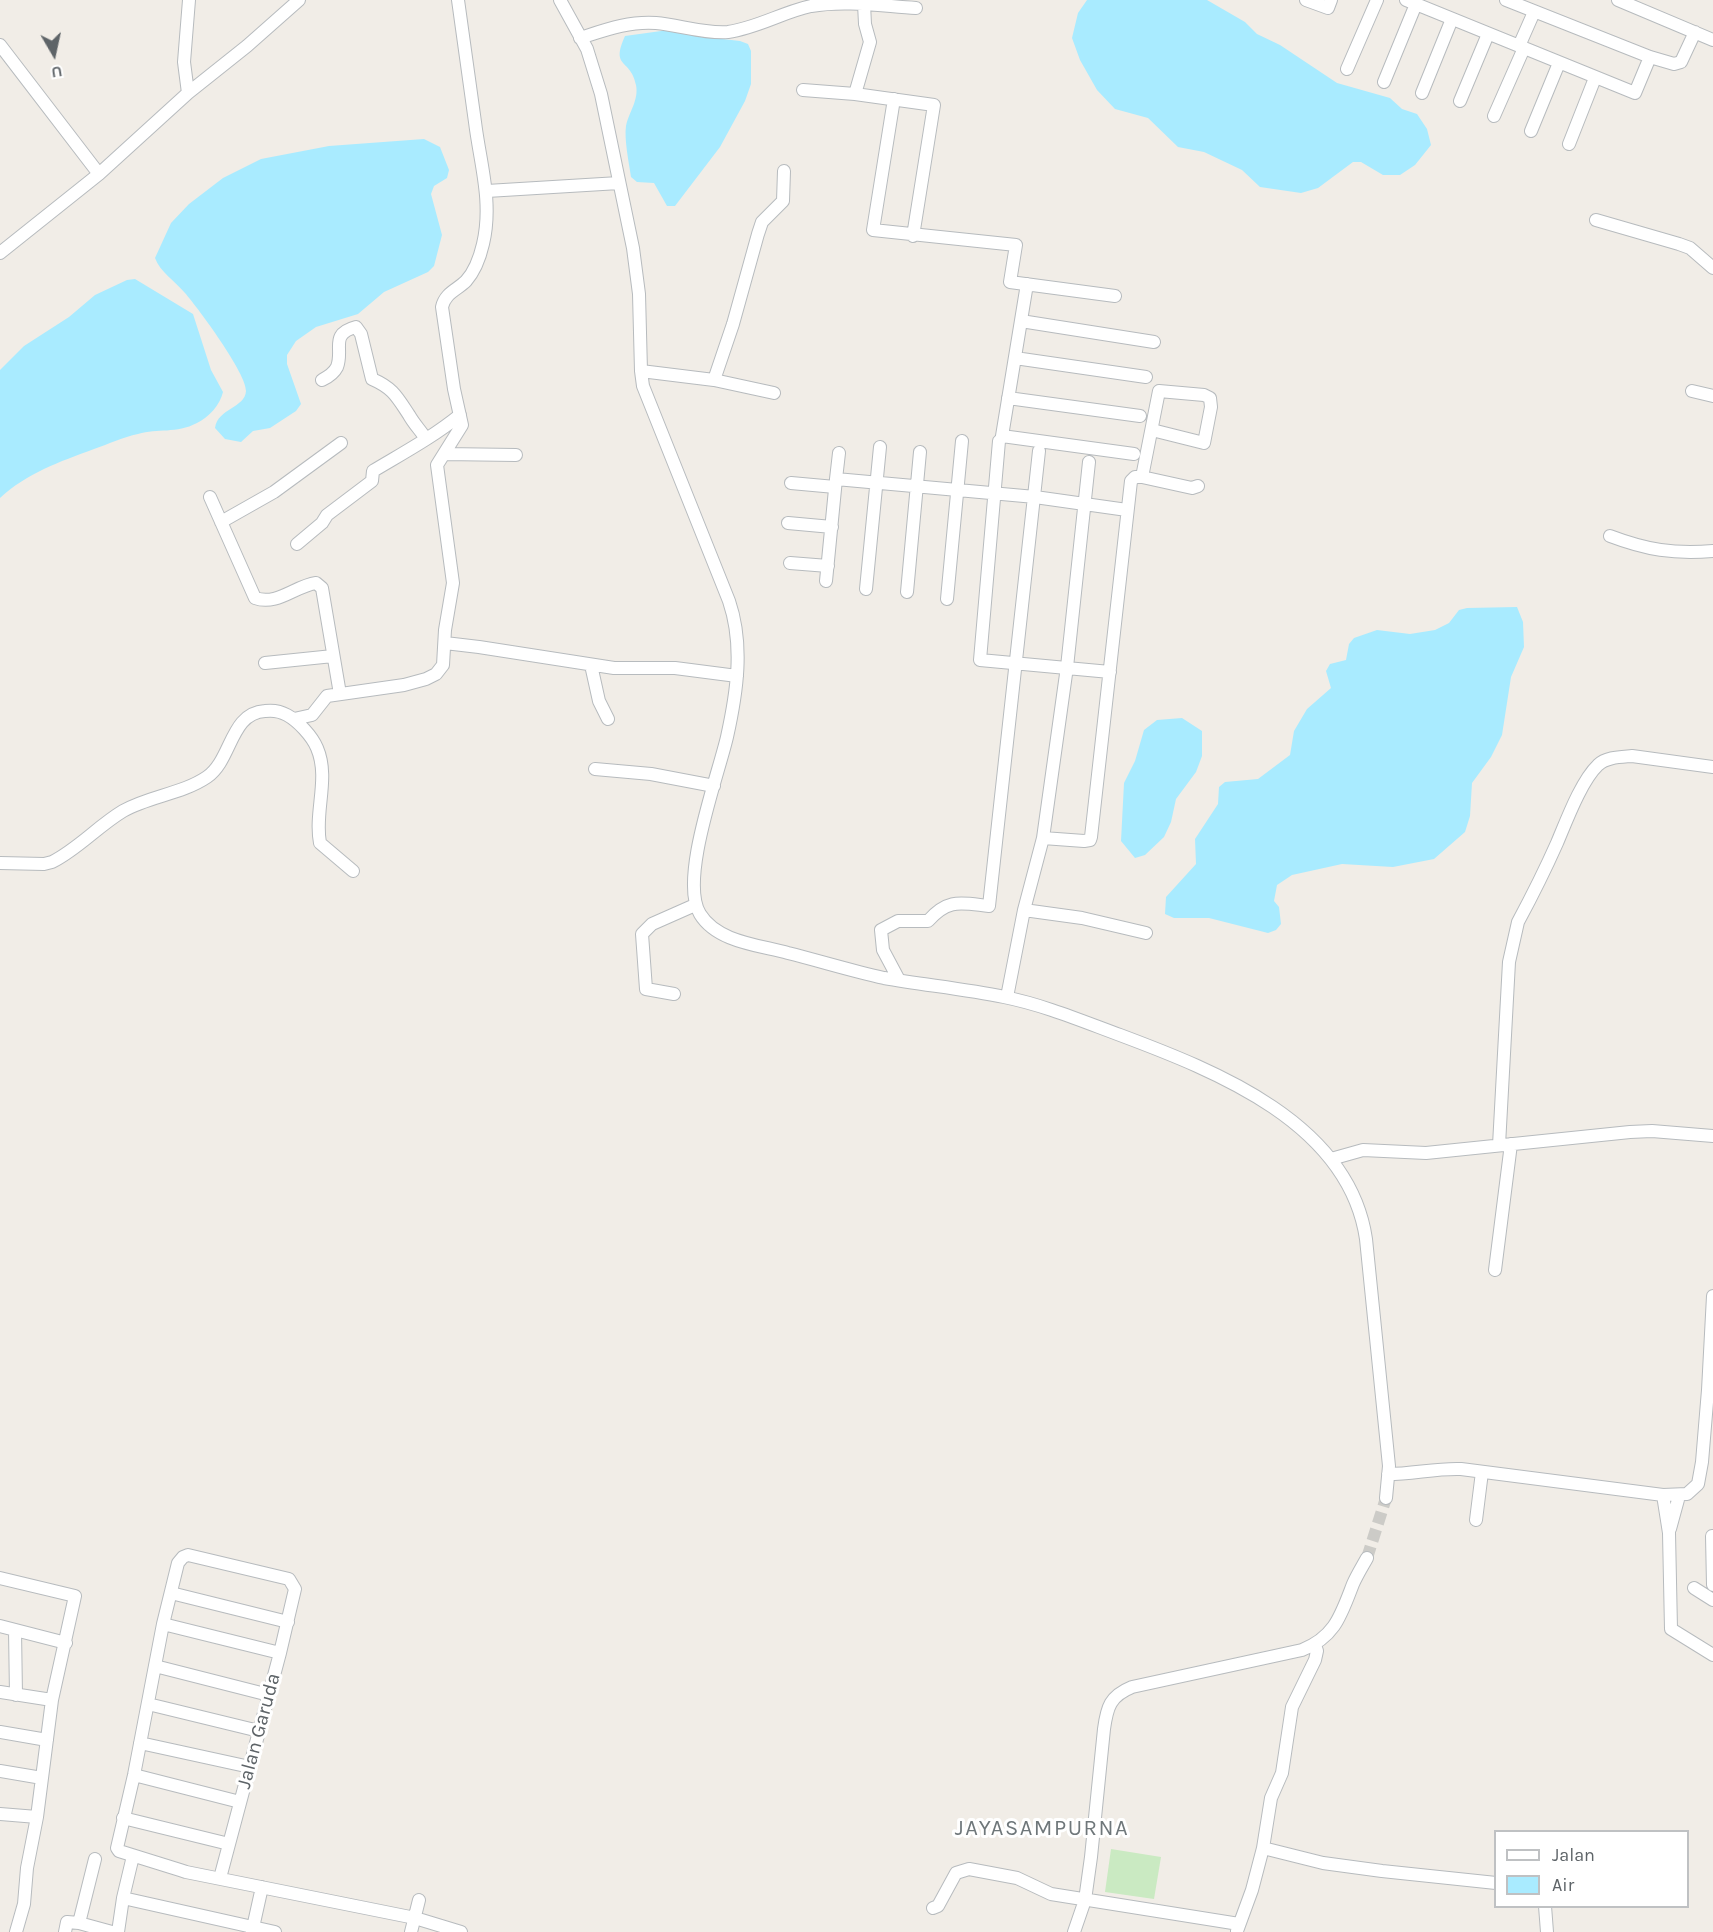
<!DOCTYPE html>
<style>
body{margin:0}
#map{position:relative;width:1713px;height:1932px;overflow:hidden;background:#f1ede7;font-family:Karla,sans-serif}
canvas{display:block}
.legend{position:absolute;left:1494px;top:1830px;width:195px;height:78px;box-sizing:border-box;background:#fff;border:2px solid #bfc1c3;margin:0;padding:8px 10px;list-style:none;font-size:18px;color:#5e6468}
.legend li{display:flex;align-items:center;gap:12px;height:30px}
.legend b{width:30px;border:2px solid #bfc1c3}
.north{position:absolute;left:24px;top:24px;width:60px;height:60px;-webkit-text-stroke:4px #fff;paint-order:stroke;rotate:171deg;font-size:16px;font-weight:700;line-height:24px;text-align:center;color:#5e6468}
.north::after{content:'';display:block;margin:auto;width:21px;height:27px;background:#5e6468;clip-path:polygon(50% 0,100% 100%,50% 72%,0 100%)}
</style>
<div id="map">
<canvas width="1713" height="1932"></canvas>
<ul class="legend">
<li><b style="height:8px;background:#fff"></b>Jalan</li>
<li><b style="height:16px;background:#a9ebff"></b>Air</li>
</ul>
<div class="north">U</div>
</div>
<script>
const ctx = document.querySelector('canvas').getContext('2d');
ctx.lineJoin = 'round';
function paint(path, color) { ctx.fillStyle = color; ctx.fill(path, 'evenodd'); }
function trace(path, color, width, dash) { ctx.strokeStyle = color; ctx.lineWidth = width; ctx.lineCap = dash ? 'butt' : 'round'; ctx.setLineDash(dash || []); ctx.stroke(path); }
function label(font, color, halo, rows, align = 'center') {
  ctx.font = font + ' Karla,sans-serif'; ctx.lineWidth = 6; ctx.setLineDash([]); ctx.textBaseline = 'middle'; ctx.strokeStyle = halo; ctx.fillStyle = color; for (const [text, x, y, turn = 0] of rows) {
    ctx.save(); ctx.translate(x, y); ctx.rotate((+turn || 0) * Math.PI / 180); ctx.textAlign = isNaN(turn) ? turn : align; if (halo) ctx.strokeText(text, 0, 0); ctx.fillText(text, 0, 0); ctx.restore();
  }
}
paint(new Path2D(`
 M1111,1849L1161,1857L1154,1899L1105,1892Z`), '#caeac2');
paint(new Path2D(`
 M1087,0H1207L1245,22L1257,34L1280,45L1337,83L1390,98L1402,109L1417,114L1427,129L1431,145L1415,165L1400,175H1383L1361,162H1353L1318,188L1301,193L1260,187L1242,170L1204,152L1178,147L1148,118L1115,109L1097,90L1080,60L1072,38L1078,13Z
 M683,28L714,38L740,41L748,44L751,51V84L745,101L720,147L675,206H667L654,183L637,182L631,177C629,163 624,139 626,126C629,112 639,100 636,85C631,58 610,69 625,36Z
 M424,139L440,147L449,170L447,178L434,186L431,194L442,235L434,266L428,272L384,292L358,314L316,327L296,341L287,355V364L301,404L296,411L270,428L253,431L241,442L225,439L215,428C218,408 245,408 246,391C247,374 198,308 185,293C175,281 160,272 155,258L171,223L189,204L223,178L261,159L329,146Z
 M135,279L193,314L211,370L223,392C220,405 209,417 197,423C176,434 158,428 138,434C123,437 109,444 94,449C59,462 27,473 0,498V370L24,346L69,317L95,295L127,280Z
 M1517,607L1523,622L1524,647L1511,677L1502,735L1491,757L1472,783L1470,816L1465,832L1434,859L1393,867L1342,864L1292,875L1277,885L1274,901L1279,907L1281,924L1276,930L1268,933L1209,918H1174L1165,914L1166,897L1196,864L1195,839L1218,804L1219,787L1225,782L1258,779L1290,755L1294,731L1307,709L1331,688L1326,671L1330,664L1346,660L1349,644L1354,638L1377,630L1410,634L1435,630L1449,623L1459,610L1467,608Z
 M1182,718L1202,731V756L1196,772L1176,799L1171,822L1164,837L1145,855L1135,858L1121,841L1124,783L1135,761L1144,730L1157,720Z`), '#a9ebff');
trace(new Path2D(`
 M1367,1558L1386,1498`), '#cccbc7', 12, [12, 6]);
const minor = new Path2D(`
 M560,0L587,49L601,94L633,248L639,294L641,371L643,386L729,601C744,645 737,692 727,737C718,776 679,880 700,914C717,942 759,945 788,953C820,961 852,971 884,978C924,985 965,989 1004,997C1044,1005 1082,1021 1120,1035C1216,1071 1349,1123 1366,1239L1389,1466L1386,1498
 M1306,0L1328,8L1331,0
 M1406,0L1635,93L1650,57
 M1506,0L1650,57L1674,64L1681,62L1695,32
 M1618,0L1713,40
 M580,38C605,30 629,21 656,23C679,25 705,34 728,32C757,28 783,12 811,6C845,0 882,6 916,8
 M0,45L99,174
 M1519,46L1534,12
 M1347,69L1377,0
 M1384,82L1416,4
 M803,90L855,94L870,42L865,24L864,4
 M188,93L184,62L189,0
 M1422,93L1452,19
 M855,94L934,105L913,236
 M894,99L873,230L1016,245L1010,282L1115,296
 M1460,101L1488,34
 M1494,116L1524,48
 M1531,131L1559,63
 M1569,144L1595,78
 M487,191L619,183
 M1596,220L1679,244L1690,248L1713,268
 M0,253L99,174L188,93L247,46L299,0
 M1027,284L1002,436L1134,454
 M1021,321L1154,342
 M1015,358L1146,377
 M641,371L714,380L774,393
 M322,380C328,377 334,373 337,367C344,349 329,334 356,327L361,334L372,379C393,388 397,397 409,415C414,424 421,431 426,439
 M714,380L733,324L758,234L762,222L783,201L784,171
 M1692,391L1713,396
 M1008,398L1140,416
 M999,441L980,660L1110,672
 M839,453L836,479L1035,497L1127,510
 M444,454L516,455
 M1142,477L1159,391L1204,395L1210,398L1211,407L1204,443L1152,430
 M791,483L835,487
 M210,497L255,598C277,606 295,586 316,583L322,588L340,694
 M221,522L274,492L341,443
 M788,523L832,527
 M1610,536C1647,550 1673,554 1713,551
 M297,544L322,523L327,515L372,481L373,471C403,453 433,437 460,415
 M790,563L828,566
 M826,581L836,479
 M866,589L880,447
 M907,592L920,452
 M947,599L962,441
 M445,643L479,647L614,668H675L737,676
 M265,663L333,656
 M591,665L599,701L608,719
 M294,719L312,715L327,696L404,685L426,679L436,674L443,665L445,630L453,583L437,465L462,425L454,389L442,307C445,293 457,290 466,281C475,271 480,257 483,244C493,202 480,163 475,122C469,81 464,41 458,0
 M595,769L651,774L714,786
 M1043,838L1084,841L1090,840L1091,837L1131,481L1135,477H1142L1192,488L1198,486
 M0,863L44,864L52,862C78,849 98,826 123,811C149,796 182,794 207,777C232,760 230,713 265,711C273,710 280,711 287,715C298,721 312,736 317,748C330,778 314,812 320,843L353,871
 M1024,910L1082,918L1146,933
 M899,980L883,950L881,930L898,921H928C948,898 961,903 989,906L1039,451
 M674,994L646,989L642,934L652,924L695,905
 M1007,997L1024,910L1043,838L1067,667L1089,462
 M1499,1145L1509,962L1518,922C1532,896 1545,870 1557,843C1566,822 1581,781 1598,765C1606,757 1621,757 1632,756L1713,767
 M1331,1159L1363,1150L1426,1153L1630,1132L1652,1131L1713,1136
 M1495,1270L1511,1144
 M1388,1474C1413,1474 1436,1468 1461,1469L1663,1495L1687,1494L1698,1484L1702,1462L1708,1390L1713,1296
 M1663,1495L1669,1533L1671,1629L1713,1655
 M1476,1520L1482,1472
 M1670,1529L1679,1496
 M1712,1536L1713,1585
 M0,1578L75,1596L52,1700L37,1817L27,1868L24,1904L16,1932
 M1694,1588L1713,1600
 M171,1593L288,1622
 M163,1624L280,1653
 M0,1626L66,1643
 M15,1630L16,1695
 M155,1666L269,1695
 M0,1692L52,1700
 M148,1704L259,1731
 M0,1732L47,1740
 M140,1743L250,1767
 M0,1771L42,1778
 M134,1775L240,1802
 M0,1814L37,1817
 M123,1818L229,1844
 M1263,1848L1323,1863L1382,1871L1496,1883
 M220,1878L280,1653L295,1589L289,1579L188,1555L183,1557L178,1563L163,1624L134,1775L117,1848L119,1851L180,1870L186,1872L415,1918L461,1932
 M123,1898L275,1932
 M1545,1906L1547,1932
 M933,1908L938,1906L956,1873L969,1869L1017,1878L1051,1894L1239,1924
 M79,1923L95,1859
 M1237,1931L1252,1890L1263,1848L1271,1798L1282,1773L1292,1707L1315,1660L1317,1651L1315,1645
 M65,1932L67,1922L79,1923L112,1932
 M118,1932L123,1898L133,1856
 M252,1932L262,1887
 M411,1932L419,1900
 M1074,1932L1085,1900L1091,1857L1104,1729C1107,1707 1110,1696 1132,1687L1302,1650C1335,1637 1341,1615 1353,1584C1357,1575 1362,1567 1367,1558`);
trace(minor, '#b7bbbe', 14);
trace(minor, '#fff', 12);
label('20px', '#5e6468', '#fff', [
 ["Jalan Garuda",259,1731,-75]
]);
ctx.letterSpacing = '1.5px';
label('22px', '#6f777a', '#fff', [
 ["JAYASAMPURNA",1042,1829]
]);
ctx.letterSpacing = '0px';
</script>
